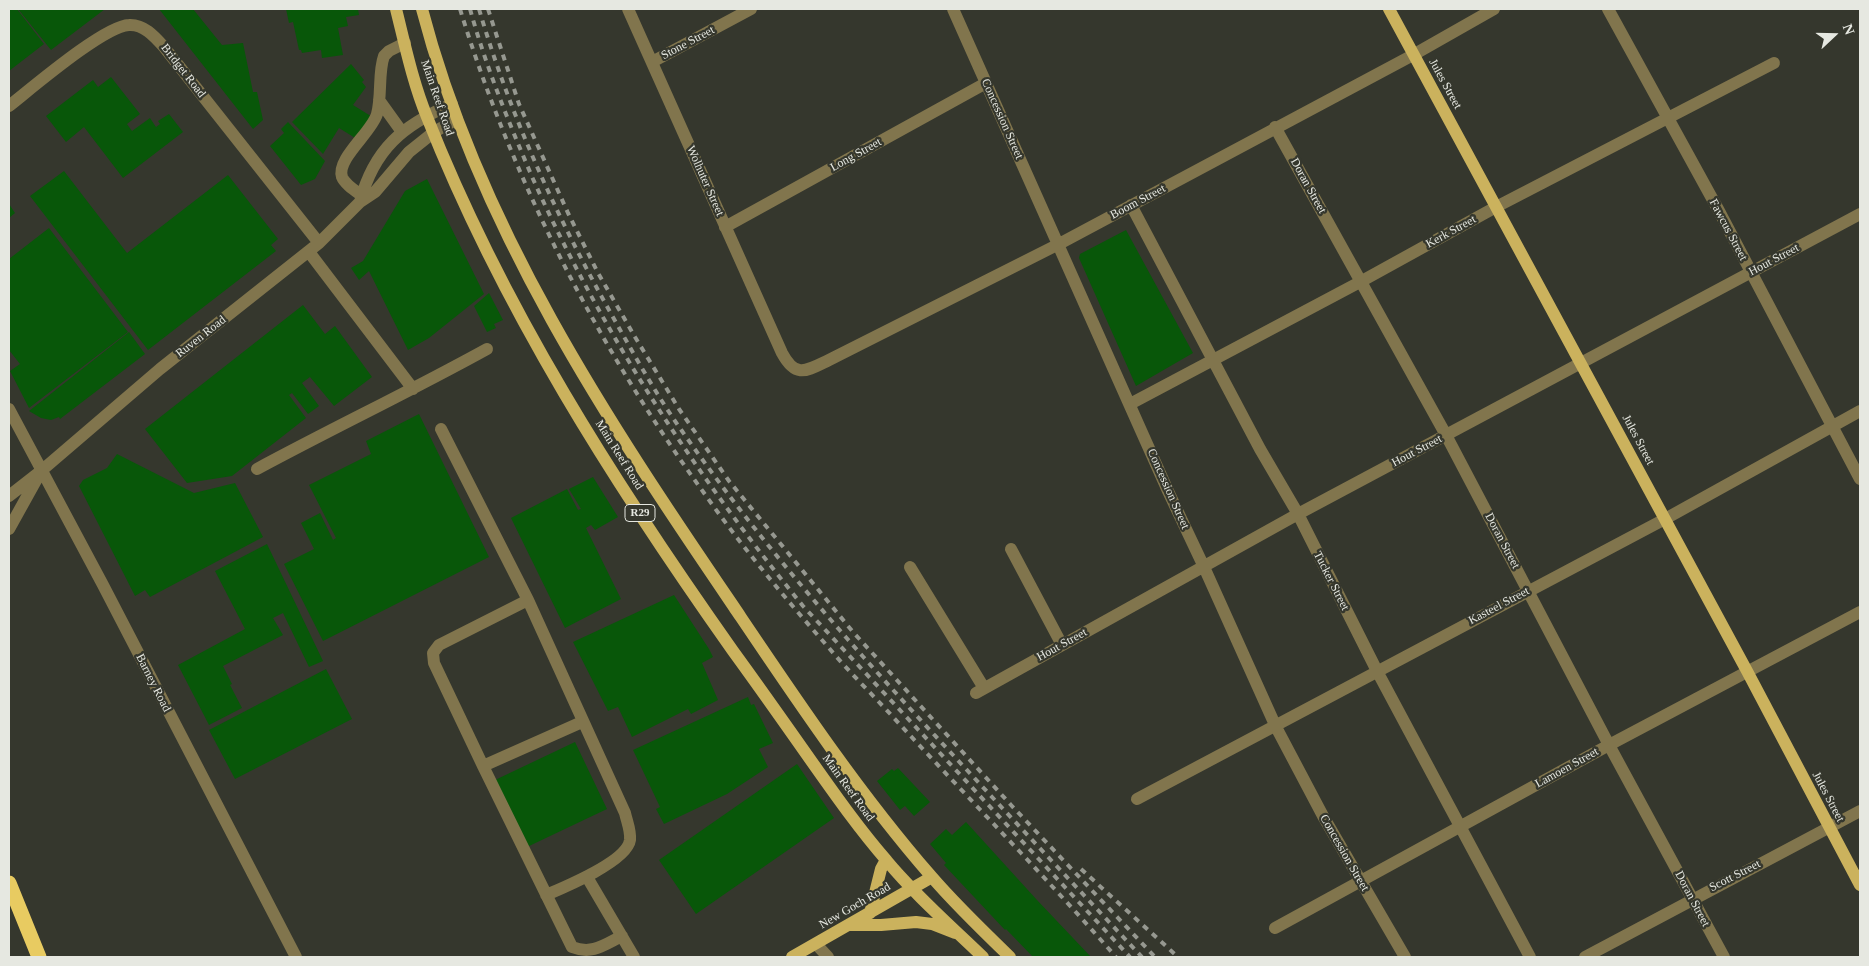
<!DOCTYPE html>
<style>
body{margin:0}
#map{position:relative;width:1869px;height:966px;overflow:hidden;background:#35372d;font-family:Georgia,serif}
canvas{display:block}
.frame{position:absolute;inset:0;border:10px solid #e6e8e1;pointer-events:none}
.north{position:absolute;left:1809px;top:10px;width:50px;height:50px;-webkit-text-stroke:4px #35372d;paint-order:stroke;rotate:69deg;font-size:14px;font-weight:700;line-height:20px;text-align:center;color:#e6e8e1}
.north::after{content:'';display:block;margin:auto;width:18px;height:22px;background:#e6e8e1;clip-path:polygon(50% 0,100% 100%,50% 72%,0 100%)}
</style>
<div id="map">
<canvas width="1869" height="966"></canvas>
<div class="frame"></div>
<div class="north">N</div>
</div>
<script>
const ctx = document.querySelector('canvas').getContext('2d');
ctx.lineJoin = 'round';
function paint(path, color) { ctx.fillStyle = color; ctx.fill(path, 'evenodd'); }
function trace(path, color, width, dash) { ctx.strokeStyle = color; ctx.lineWidth = width; ctx.lineCap = dash ? 'butt' : 'round'; ctx.setLineDash(dash || []); ctx.stroke(path); }
function label(font, color, halo, rows, align = 'center') {
  ctx.font = font + ' Georgia,serif'; ctx.lineWidth = 4.5; ctx.setLineDash([]); ctx.textBaseline = 'middle'; ctx.strokeStyle = halo; ctx.fillStyle = color; for (const [text, x, y, turn = 0] of rows) {
    ctx.save(); ctx.translate(x, y); ctx.rotate((+turn || 0) * Math.PI / 180); ctx.textAlign = isNaN(turn) ? turn : align; if (halo) ctx.strokeText(text, 0, 0); ctx.fillText(text, 0, 0); ctx.restore();
  }
}
paint(new Path2D(`
 M9,9H17L44,44L9,71Z
 M18,9H105L51,50Z
 M159,9H193L222,45L243,43L253,92H257L263,120L253,129Z
 M286,9H358L359,15L346,17L348,26L338,28L343,55L322,58L321,50L302,53L301,50H299L293,22L289,23Z
 M351,64L364,80L362,82L366,87L353,105L374,118L360,141L339,128L323,154L292,122Z
 M111,77L140,114L127,124L132,131L150,118L156,127L160,124L158,121L169,114L183,132L123,178L84,127L66,142L46,116L93,80L98,87Z
 M288,122L325,161L315,179L301,185L270,146L284,133L281,129Z
 M64,171L127,253L228,175L278,239L271,245L276,251L148,350L30,196Z
 M427,179L484,294L429,338L408,350L369,271L359,280L351,268L363,261L405,191Z
 M9,204L15,213L9,218Z
 M49,228L128,332L29,408L10,371L20,364L9,350V259Z
 M1126,230L1193,353L1136,386L1079,258L1080,254Z
 M489,293L503,320L494,324L496,328L487,332L474,306Z
 M303,305L325,334L335,326L372,377L334,406L310,377L302,383L319,406L308,414L292,393L289,395L306,418L232,476L187,483L145,429Z
 M129,332L145,354L60,419L59,417L51,420L41,418L29,411Z
 M419,414L489,557L323,641L284,564L314,549L301,523L320,513L333,540L336,538L309,485L371,454L366,441Z
 M117,454L194,493L235,483L263,537L150,597L145,590L135,596L79,486L83,480L107,468Z
 M593,477L618,517L595,530L591,525L586,528L621,599L565,628L511,518L567,489L578,510L581,509L569,489Z
 M267,544L323,661L309,667L283,613L273,618L283,635L223,666L232,684L230,685L242,708L209,725L178,665L245,629L215,571Z
 M674,595L709,649L713,657L702,663L718,700L691,714L688,709L632,737L618,707L608,711L573,642Z
 M326,669L352,719L235,779L209,730Z
 M748,697L751,705L754,704L773,743L759,749L768,767L727,794L664,824L656,809L660,807L633,750Z
 M575,742L607,809L527,847L495,780Z
 M797,764L834,818L696,914L659,860Z
 M898,768L930,802L914,816L905,806L900,810L877,781L892,769L894,771Z
 M966,822L1037,900L1091,957H1033L1006,929L1005,930L944,865L946,863L930,844L946,829L952,835Z`), '#085709');
trace(new Path2D(`
 M628,9L782,353C796,379 806,371 829,360L1059,244L1413,55L1494,9
 M953,9L1168,491L1204,567L1276,727L1323,816L1405,957
 M1608,9L1719,211L1860,479
 M652,62L751,9
 M379,100L402,132
 M9,106C32,88 104,26 129,25C144,24 155,37 164,47L319,243
 M1275,127L1446,435L1609,745L1724,957
 M365,198C359,193 345,185 342,177C336,159 372,132 377,114C382,96 378,72 384,56L389,51L405,43
 M360,202C374,149 403,125 452,104
 M1131,205L1260,449L1298,514L1377,671L1530,957
 M725,227L986,83
 M309,252L413,389
 M1130,404L1360,282L1496,207L1774,63
 M9,409L103,585L296,957
 M441,429L528,600L625,813C627,822 631,831 630,840C627,861 565,887 546,895
 M257,469C333,428 411,391 487,349
 M9,496L41,471L160,369L319,243L360,202L375,192L409,152L434,132L457,119
 M9,529L39,475
 M1011,549L1062,645
 M910,567L984,688
 M528,600L439,645L433,653L434,663L483,766L572,947C592,955 604,945 622,936
 M976,693L1298,514L1860,214
 M483,766L582,722
 M1137,799L1665,519L1860,411
 M587,877L634,957
 M1275,928L1609,745L1860,612
 M816,944L828,957
 M1585,957L1860,811`), '#81754d', 12);
trace(new Path2D(`
 M396,9C405,45 413,83 427,117C503,309 615,484 733,651C760,688 786,725 812,762C836,796 860,830 887,861C916,896 951,926 983,957
 M422,9C479,228 608,422 734,607C796,699 858,792 931,876C955,904 983,931 1010,957
 M1389,9L1747,671L1860,885
 M870,913L881,869L886,860
 M850,925H881L916,922L932,924L955,933
 M792,957L932,877`), '#cbb25d', 12);
trace(new Path2D(`
 M9,883L39,957`), '#e8cb61', 15);
trace(new Path2D(`
 M460,9C513,182 598,347 704,493C742,547 785,598 829,648C849,672 872,694 893,717C967,797 1044,875 1116,957
 M470,9C486,67 509,123 533,179C603,335 695,474 803,606L1130,957
 M479,9C510,115 555,213 609,310C632,351 655,393 682,431C763,547 857,652 953,755C1016,823 1079,890 1142,957
 M488,9L519,104L568,213L598,273L635,337L679,409L729,481L853,632L1011,805L1155,957
 M1081,869L1178,957`), '#969890', 4, [6, 6]);
for (const [x, y, w] of [
 [640,513,30]
]) { const box = new Path2D(); box.roundRect(x - w / 2, y - 8.5, w, 17, 4); ctx.fillStyle = '#35372d'; ctx.fill(box); trace(box, '#e6e8e1', 1); }
label('bold 11px', '#e6e8e1', null, [
 ["R29",640,513]
]);
label('12px', '#e6e8e1', '#35372d', [
 ["Stone Street",688,43,-28],
 ["Bridget Road",183,71,52],
 ["Jules Street",1445,84,61],
 ["Main Reef Road",437,98,71],
 ["Concession Street",1002,119,66],
 ["Long Street",856,155,-29],
 ["Wolhuter Street",705,181,66],
 ["Doran Street",1308,186,61],
 ["Boom Street",1138,202,-28],
 ["Fawcus Street",1728,230,62],
 ["Kerk Street",1451,232,-29],
 ["Hout Street",1774,260,-28],
 ["Ruven Road",201,337,-38],
 ["Jules Street",1638,440,62],
 ["Hout Street",1417,451,-28],
 ["Main Reef Road",619,455,58],
 ["Concession Street",1168,489,66],
 ["Doran Street",1502,541,62],
 ["Tucker Street",1331,581,63],
 ["Kasteel Street",1499,606,-28],
 ["Hout Street",1062,645,-29],
 ["Barney Road",153,683,63],
 ["Lamoen Street",1567,768,-29],
 ["Main Reef Road",848,788,54],
 ["Jules Street",1828,797,62],
 ["Concession Street",1344,853,60],
 ["Scott Street",1735,876,-27],
 ["Doran Street",1692,899,62],
 ["New Goch Road",855,906,-30]
]);
</script>
